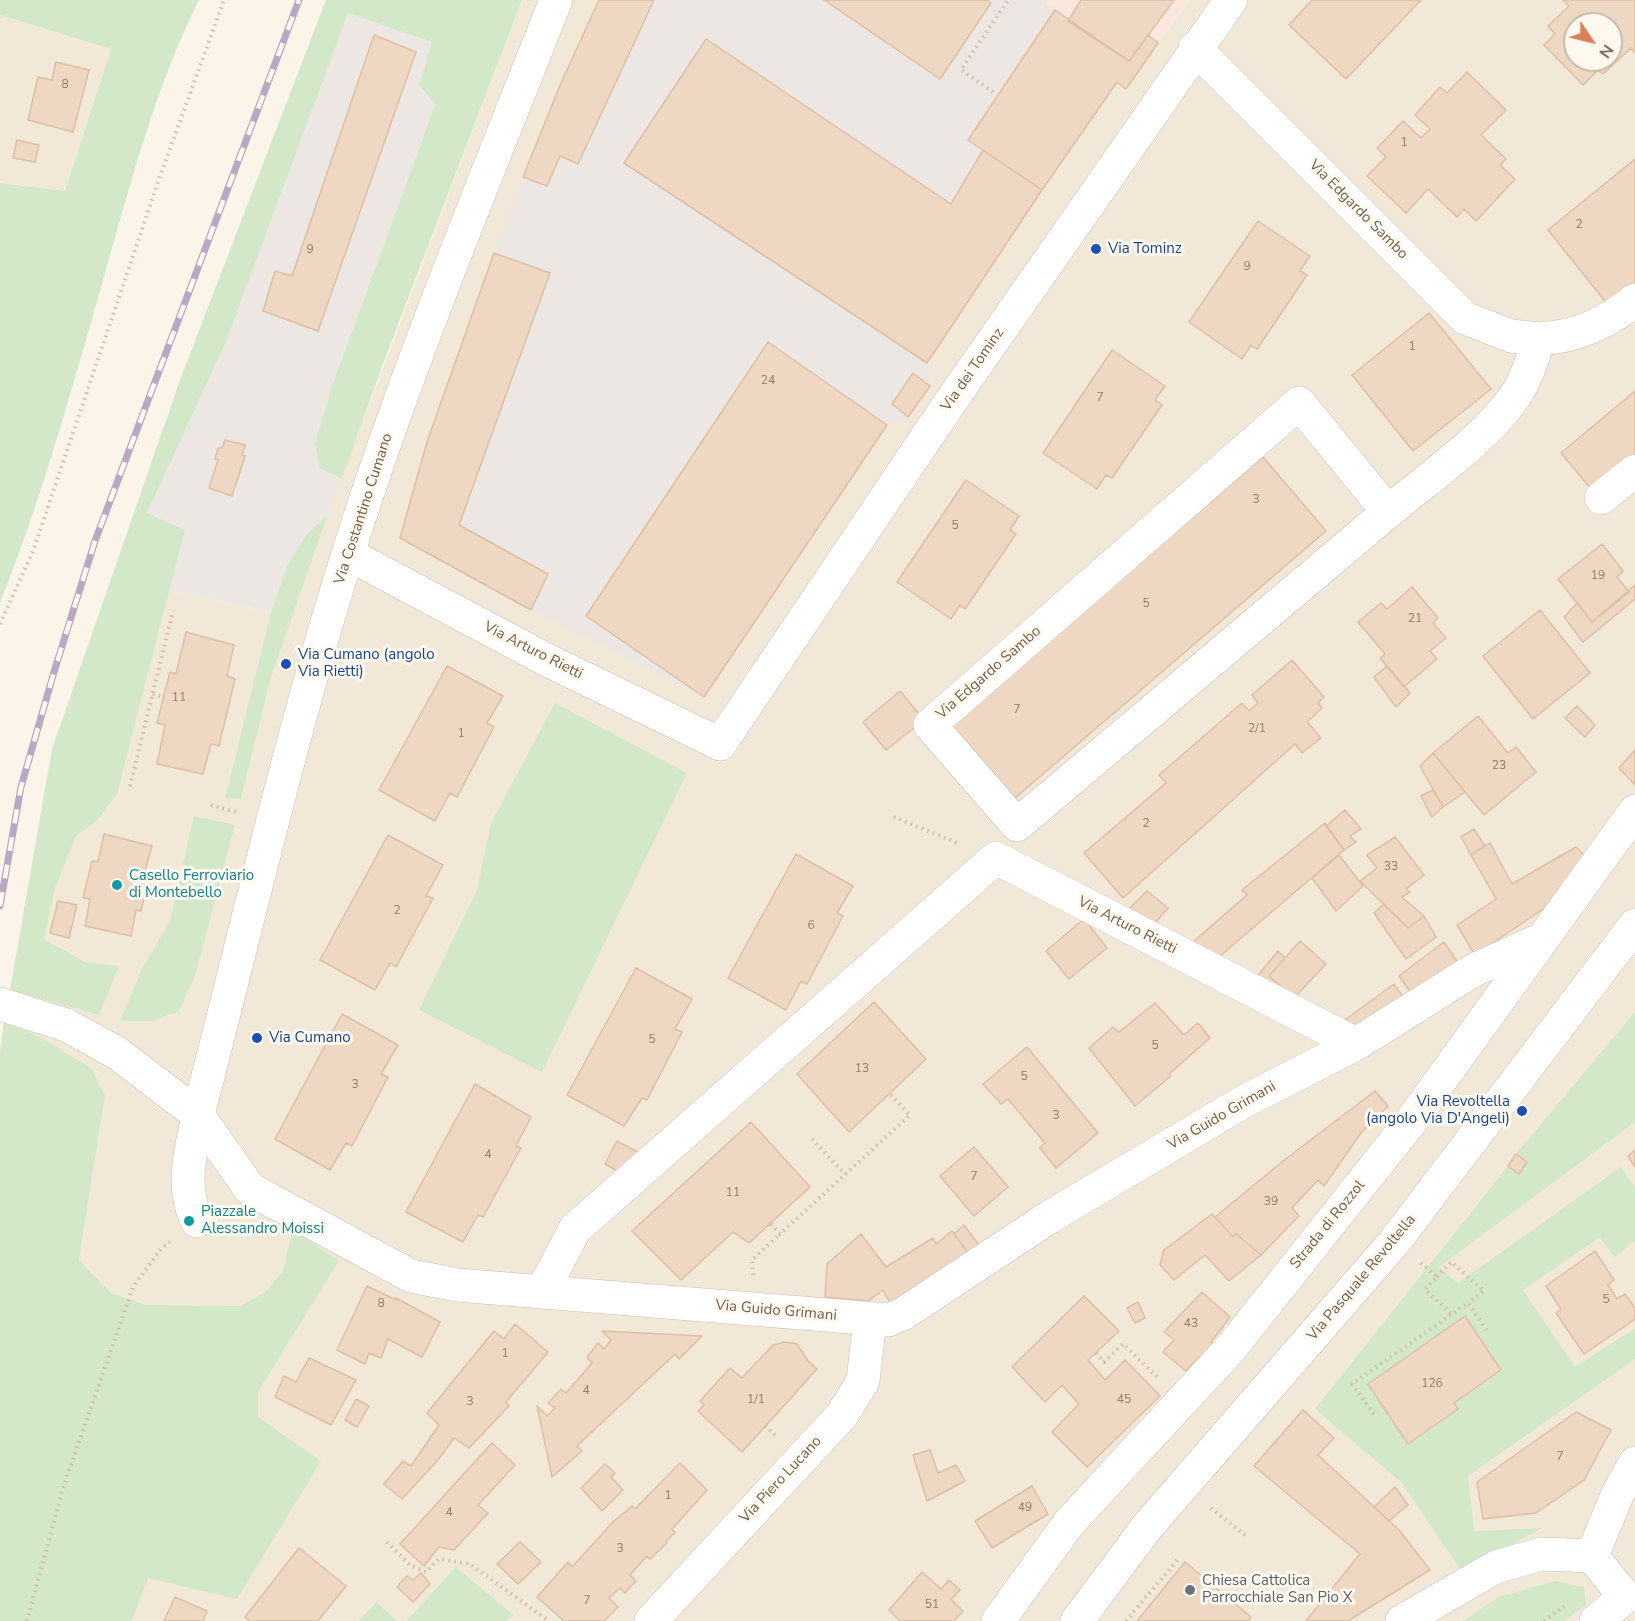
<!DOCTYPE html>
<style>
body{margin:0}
#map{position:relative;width:1635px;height:1621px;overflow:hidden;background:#fbf5e9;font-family:"Nunito Sans",sans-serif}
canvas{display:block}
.north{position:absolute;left:1563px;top:12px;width:60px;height:60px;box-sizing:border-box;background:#fef9ef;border:2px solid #c6bbaf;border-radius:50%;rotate:125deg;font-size:16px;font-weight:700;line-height:24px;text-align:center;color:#735e4e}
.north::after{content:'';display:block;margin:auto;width:21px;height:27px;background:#da7f59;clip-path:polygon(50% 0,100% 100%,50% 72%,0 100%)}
</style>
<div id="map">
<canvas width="1635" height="1621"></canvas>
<div class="north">N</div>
</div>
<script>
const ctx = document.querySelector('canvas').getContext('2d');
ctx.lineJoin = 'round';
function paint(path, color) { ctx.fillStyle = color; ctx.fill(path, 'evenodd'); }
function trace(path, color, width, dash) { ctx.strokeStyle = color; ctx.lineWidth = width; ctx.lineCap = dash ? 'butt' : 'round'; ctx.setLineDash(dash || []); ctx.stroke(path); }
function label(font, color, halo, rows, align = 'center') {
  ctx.font = font + ' "Nunito Sans",sans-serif'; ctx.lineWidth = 6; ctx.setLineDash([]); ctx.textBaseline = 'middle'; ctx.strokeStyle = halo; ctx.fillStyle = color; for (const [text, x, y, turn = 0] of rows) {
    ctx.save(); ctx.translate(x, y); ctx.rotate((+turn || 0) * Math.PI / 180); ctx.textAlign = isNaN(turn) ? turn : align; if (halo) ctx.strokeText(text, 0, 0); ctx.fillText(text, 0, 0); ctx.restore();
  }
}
paint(new Path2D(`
 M522,0H1635V1621H506L514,1615L456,1567L406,1621H398L376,1602L358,1621H132L147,1578L321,1462L257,1417L258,1392L339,1261L283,1271L265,1292L240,1306L147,1305L111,1293L79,1260L105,1096L40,1037L0,1020V988L99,1014L118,966L85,962L44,939L55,889L76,836L97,821L117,794L169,590L271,612L225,797L241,799L271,678L328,514ZM1575,24H1611V60H1575Z
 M0,15L111,49L65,191L0,183Z`), '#f2e8d8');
paint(new Path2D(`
 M1048,0H1191L1158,43L1148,35L1068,21L1046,4Z`), '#fae8de');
paint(new Path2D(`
 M599,0H1048L1046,4L1068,21L1148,35L1158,43L1126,89L1117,82L1042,190L927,363L930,386L908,417L887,425L704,697L531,610L400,538L427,442L494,253L552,104Z
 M348,12L432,42L419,85L435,105L332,386L315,443L321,468L342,479L328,514L306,535L287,566L271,612L169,590L185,530L147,513L226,342Z`), '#ece7e2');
paint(new Path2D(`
 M0,0H199C156,86 132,178 106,270C74,382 43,495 0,603V183L65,191L111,49L0,15Z
 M326,0H522L383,364L342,479L320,468L315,443L332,386L435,105L419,85L432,42L348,13L226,342L147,513L185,530L117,794L97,821L76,836L55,889L44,939L85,962L119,966L99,1015L10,990L52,749L180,380Z
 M328,514L271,678L241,799L225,798L271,612L287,566L306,535Z
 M555,703L687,773L542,1072L419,1010L477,890L491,823Z
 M194,816L235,825L195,976L179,1011L152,1021H120L142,969L170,921Z
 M1635,1012V1122L1439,1267L1458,1283L1621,1167L1635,1188V1241L1614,1257L1600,1237L1523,1290L1575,1367L1635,1328V1359L1468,1476L1474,1531L1542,1528L1462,1572L1402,1483L1315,1409L1508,1166L1519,1173L1527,1162L1516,1154Z
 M4,1021L40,1037L91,1068L105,1096L79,1260L111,1293L147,1305L240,1306L265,1292L283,1271L293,1230L339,1261L258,1392V1417L321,1461L237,1599L148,1578L132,1621H0V1051Z
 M456,1567L514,1615L506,1621H406Z
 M1555,1581L1584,1587L1586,1605L1564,1621H1463L1499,1597Z
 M376,1602L398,1621H358Z`), '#d3e8c8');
const building = new Path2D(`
 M599,0H654L578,164L560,156L547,186L523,177L561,83Z
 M824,0H987L991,3L940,79Z
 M1081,0H1174L1129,61L1068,21Z
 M1312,0H1421L1346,79L1289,25Z
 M1563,0H1635V53L1631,48L1603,74L1598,70L1583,85L1544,45L1555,34L1548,26L1569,6ZM1575,24H1611V60H1575Z
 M1055,10L1129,61L1148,35L1158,43L1126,89L1117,82L1042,190L968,140Z
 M374,35L416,52L318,331L263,311L275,271L292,276Z
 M706,39L951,204L983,150L1042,190L927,363L624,163Z
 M56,62L89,70L73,132L28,120L38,77L52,80Z
 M1467,72L1506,110L1481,135L1506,159L1500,165L1515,179L1476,221L1464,209L1457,217L1428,189L1406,213L1367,176L1386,157L1377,148L1403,121L1421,138L1430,129L1415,115L1440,87L1447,93Z
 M17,140L39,145L35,162L13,158Z
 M1635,159V284L1608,305L1548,230Z
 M1258,221L1310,256L1300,271L1307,275L1257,349L1251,345L1242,359L1189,322Z
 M494,253L550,273L459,525L548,574L531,610L400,538L427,442Z
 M1429,313L1491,389L1413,451L1352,375Z
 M768,342L887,425L704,697L586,616Z
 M1112,350L1165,386L1155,400L1162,405L1112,478L1106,475L1097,489L1043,453Z
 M913,373L930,386L908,417L892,404Z
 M1635,391V460L1591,489L1561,453Z
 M225,440L245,445L242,455L245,456L232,496L209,488L218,460L215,459L218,448H222Z
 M1263,457L1326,531L1015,798L951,725Z
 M966,480L1019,516L1010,530L1016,534L965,609L960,605L951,619L897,582Z
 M1602,544L1623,571L1617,577L1629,592L1592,622L1558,579Z
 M1635,585V599L1583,642L1564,617L1577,603L1592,622Z
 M1412,587L1438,618L1433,623L1446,638L1430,651L1437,659L1404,687L1380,658L1385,654L1358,622L1381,603L1387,609Z
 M1540,610L1590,673L1533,719L1483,656Z
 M186,632L234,645L227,676L235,679L219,746L211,744L203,774L157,764L165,725L157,723L170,672L176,674Z
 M1292,660L1324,697L1318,703L1322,708L1307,722L1321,738L1302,753L1295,744L1123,898L1084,853L1166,783L1159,775L1242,703L1249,711L1258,703L1252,695Z
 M447,666L503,696L487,723L494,727L457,797L450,793L435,821L379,790Z
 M1387,666L1410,693L1396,707L1374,677Z
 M900,691L924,720L886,750L863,722Z
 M1577,706L1595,725L1585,737L1565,718Z
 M1478,716L1508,753L1516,747L1536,772L1484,815L1433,753Z
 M1635,750V785L1619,768Z
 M1433,753L1465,792L1443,807L1420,766Z
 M1433,790L1443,807L1432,817L1421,796Z
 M1345,810L1361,829L1350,836L1356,842L1344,850L1326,826Z
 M1325,823L1344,850L1219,957L1193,942L1247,895L1242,890Z
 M1474,829L1485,846L1471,855L1461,837Z
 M104,834L152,846L145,871L150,872L141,911L136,910L131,936L85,926L90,899L83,898L92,861L98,862Z
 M388,835L443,865L426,896L433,898L396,967L390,963L375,990L320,960Z
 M1395,837L1424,875L1406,889L1410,892L1402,897L1424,916L1408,928L1360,881L1377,868L1367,855Z
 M1490,843L1512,884L1576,847L1587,858L1558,899L1475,955L1457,925L1496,899L1471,855Z
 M796,854L853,886L837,913L843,916L807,984L801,981L786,1010L728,978Z
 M1339,855L1363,886L1336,911L1312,878Z
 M1147,891L1168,908L1154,924L1127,911Z
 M58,901L77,905L69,938L50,933Z
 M1384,904L1408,928L1424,916L1436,937L1406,959L1374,913Z
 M1084,919L1107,948L1069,979L1046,951Z
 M1300,941L1326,964L1294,998L1269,976Z
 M1444,942L1460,966L1414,997L1399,976Z
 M1278,951L1285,958L1269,976L1278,984L1272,989L1255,979Z
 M636,968L692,999L675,1029L682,1032L647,1100L642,1098L624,1126L567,1095Z
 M1394,984L1408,1004L1374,1028L1342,1022Z
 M874,1002L926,1059L849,1132L797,1074Z
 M1155,1003L1184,1035L1198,1023L1210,1038L1169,1074L1171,1076L1135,1106L1089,1048L1113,1027L1119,1032Z
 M342,1014L398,1045L381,1074L388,1077L352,1146L346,1143L330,1170L275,1139Z
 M1027,1047L1098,1133L1056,1168L1040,1148L1045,1143L1008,1099L1001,1104L983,1084Z
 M475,1084L531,1117L516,1146L521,1148L483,1217L478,1215L463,1242L406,1212Z
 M1375,1091L1388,1106L1361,1133L1324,1186L1318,1180L1292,1208L1299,1216L1261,1255L1236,1234L1233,1237L1215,1217L1283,1161Z
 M751,1122L810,1187L749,1243L733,1232L681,1280L632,1231Z
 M617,1141L649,1158L628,1177L605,1164Z
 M974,1147L1008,1187L974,1216L940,1176Z
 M1635,1150V1167L1628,1156Z
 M1516,1154L1527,1162L1519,1174L1508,1166Z
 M1212,1214L1233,1237L1236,1234L1261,1255L1229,1281L1205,1255L1174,1280L1160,1265L1164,1250Z
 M964,1225L979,1245L968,1253L954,1234Z
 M952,1231L968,1253L890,1303L883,1290L868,1301L825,1297L827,1264L861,1234L886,1267L933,1238L936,1244Z
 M1595,1251L1614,1280L1608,1285L1617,1299L1625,1294L1635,1308V1319L1584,1354L1556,1313L1561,1309L1546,1286Z
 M367,1286L396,1300V1298L440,1322L422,1357L388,1339L381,1358L369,1353L365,1364L337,1350Z
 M1202,1292L1230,1317L1211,1342L1216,1346L1204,1361L1199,1357L1186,1371L1163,1352L1174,1340L1164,1332Z
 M1084,1296L1119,1331L1088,1360L1105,1380L1125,1360L1160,1396L1087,1467L1052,1432L1079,1404L1062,1385L1045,1402L1012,1367Z
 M1138,1302L1145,1318L1135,1323L1127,1308Z
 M1465,1316L1501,1370L1454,1403L1458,1409L1408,1444L1368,1384Z
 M515,1324L548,1352L506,1402L509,1406L469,1448L454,1438L438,1460L402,1499L384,1484L403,1461L411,1466L439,1425L427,1413L494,1331L504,1339Z
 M602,1331L702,1336L679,1359L675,1354L577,1446L582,1451L552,1477L537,1406L547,1416L555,1408L548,1403L561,1389L566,1393L592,1363L587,1357L598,1343L604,1349L611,1340Z
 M785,1342L797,1344L808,1361L817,1369L742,1452L698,1411L704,1405L700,1401L730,1368L742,1378L773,1345Z
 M309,1358L356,1380L331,1425L275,1397L284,1376L296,1382Z
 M356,1399L369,1406L357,1427L345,1420Z
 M1303,1410L1334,1438L1318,1455L1399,1530L1430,1570L1348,1621H1306L1360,1554L1254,1466Z
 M1576,1412L1611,1430L1584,1480L1536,1513L1483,1519L1477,1482Z
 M492,1443L515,1465L478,1505L488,1513L454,1550L439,1547L424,1566L400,1544Z
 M930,1450L938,1473L956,1465L965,1481L927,1501L913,1455Z
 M680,1463L707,1490L672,1529L675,1533L666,1541L667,1543L650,1559L647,1556L630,1575L636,1581L625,1593L620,1588L609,1598L618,1607L604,1621H564L537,1597L568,1562L572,1567L614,1521L632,1506L635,1509Z
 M605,1464L615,1473L611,1477L623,1490L602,1511L581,1488Z
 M1032,1486L1048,1514L992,1548L975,1521Z
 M1395,1487L1408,1505L1389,1521L1374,1507Z
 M520,1542L541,1562L518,1584L497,1564Z
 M299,1548L346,1586L318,1621H250L245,1617Z
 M1185,1562L1251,1617L1249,1621H1137Z
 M922,1572L941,1589L949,1580L960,1590L951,1599L963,1611L954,1621H900L889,1610Z
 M421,1573L430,1584L413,1602L397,1587L407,1576L413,1580Z
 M175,1597L207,1611L203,1621H164Z`);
paint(building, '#eed7c3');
trace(building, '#dfbfa4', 1.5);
const minor = new Path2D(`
 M1195,48L1465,318L1511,336L1539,339
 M1299,403L1388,512L1017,825L930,725Z
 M1601,498L1635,471
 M1388,512C1428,478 1480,443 1511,402C1525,384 1532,360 1539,339C1577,337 1606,323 1635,300
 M348,554L547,660L720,744L951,401L1231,0
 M0,1004L66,1025L117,1053L198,1115L250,1189L411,1276L457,1285L888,1320L903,1314L1048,1218L1243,1102L1356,1044L1474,970L1542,939
 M197,1221C180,1185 191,1152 198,1115C251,912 297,706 363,507C420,335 490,168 556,0
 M542,1292L575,1229L996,858L1356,1044
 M1592,1556L1618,1493L1635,1463
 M1592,1556L1625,1597L1596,1621
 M651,1621L842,1415L863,1381L870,1319
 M998,1621L1069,1523L1231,1348L1412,1120L1635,811
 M1402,1621L1496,1567L1542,1554L1592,1556`);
const secondary = new Path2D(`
 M1077,1621L1147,1527L1395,1241L1635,925`);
trace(minor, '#ccbeb0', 34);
trace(secondary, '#cfbfad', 34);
trace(new Path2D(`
 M993,92L961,70L1008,0
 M0,624L33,551L159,179L224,0
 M153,694L163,697
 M130,786L173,611
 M211,805L239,813
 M894,817L960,844
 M812,1139L845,1174
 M771,1224L780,1234L910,1115L889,1093
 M1421,1263L1437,1277L1425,1290L1452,1314
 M753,1275L752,1260L780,1234
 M1437,1277L1451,1262L1484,1291L1468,1303
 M1096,1353L1104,1362L1123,1344L1157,1377
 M1374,1414L1352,1384L1468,1303L1488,1332
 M765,1426L776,1436
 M1211,1508L1245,1535
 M387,1542L410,1565L426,1572L439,1559L470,1564L549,1621
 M27,1621L63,1488L133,1287L161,1249L170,1242
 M1126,1621L1179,1558
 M1544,1621L1564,1606`), '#d3bba6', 4, [1.5, 4.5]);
trace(minor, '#fff', 33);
trace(secondary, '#fff', 33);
const rail = new Path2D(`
 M0,906L21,787L54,672L95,541L299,0`);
trace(rail, '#b9a7c4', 7);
trace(rail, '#fef9ef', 4.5, [14]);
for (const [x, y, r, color] of [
 [1096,249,6,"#1a4fb4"],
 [286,664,6,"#1a4fb4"],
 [117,885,6,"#0f9aa8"],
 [257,1038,6,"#1a4fb4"],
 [1522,1111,6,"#1a4fb4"],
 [189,1221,6,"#0f9aa8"],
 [1190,1590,6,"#6b7280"]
]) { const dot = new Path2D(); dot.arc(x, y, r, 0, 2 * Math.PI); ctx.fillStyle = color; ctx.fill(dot); trace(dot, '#fef9ef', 2); }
label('12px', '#927c6b', null, [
 ["8",65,85],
 ["1",1404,143],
 ["2",1579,225],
 ["9",310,250],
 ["9",1247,267],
 ["1",1412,347],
 ["24",768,381],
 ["7",1100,398],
 ["3",1256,500],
 ["5",955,526],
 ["19",1598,576],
 ["5",1146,604],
 ["21",1415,619],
 ["11",179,698],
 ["7",1017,710],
 ["2/1",1257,729],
 ["1",461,734],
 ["23",1499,766],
 ["2",1146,824],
 ["33",1391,867],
 ["2",397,911],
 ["6",811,926],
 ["5",652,1040],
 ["5",1155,1046],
 ["13",862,1069],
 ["5",1024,1077],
 ["3",355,1085],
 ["3",1056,1116],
 ["4",488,1155],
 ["7",974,1177],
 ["11",733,1193],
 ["39",1271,1202],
 ["5",1606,1300],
 ["8",381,1304],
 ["43",1191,1324],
 ["1",505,1354],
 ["126",1432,1384],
 ["4",586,1391],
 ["1/1",756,1400],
 ["45",1124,1400],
 ["3",470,1402],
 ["7",1560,1457],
 ["1",668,1496],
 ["49",1025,1508],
 ["4",449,1513],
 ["3",620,1549],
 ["7",587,1601],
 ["51",932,1605]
]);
label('15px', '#735e4e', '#fef9ef', [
 ["Via Edgardo Sambo",1358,210,45],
 ["Via dei Tominz",973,370,-55],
 ["Via Costantino Cumano",364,509,-72],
 ["Via Arturo Rietti",533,651,27],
 ["Via Edgardo Sambo",989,673,-41],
 ["Via Arturo Rietti",1127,926,27],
 ["Via Guido Grimani",1222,1116,-30],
 ["Strada di Rozzol",1328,1225,-51],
 ["Via Pasquale Revoltella",1362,1278,-50],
 ["Via Guido Grimani",776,1311,5],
 ["Via Piero Lucano",781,1480,-47]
]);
label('15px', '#164399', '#fef9ef', [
 ["Via Tominz",1108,249],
 ["Via Cumano (angolo",298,655],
 ["Via Rietti)",298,672],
 ["Via Cumano",269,1038],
 ["Via Revoltella",1510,1102,"right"],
 ["(angolo Via D'Angeli)",1510,1119,"right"]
], 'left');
label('15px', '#0d838f', '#fef9ef', [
 ["Casello Ferroviario",129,876],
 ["di Montebello",129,893],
 ["Piazzale",201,1212],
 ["Alessandro Moissi",201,1229]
], 'left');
label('15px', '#5b616d', '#fef9ef', [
 ["Chiesa Cattolica",1202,1581],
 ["Parrocchiale San Pio X",1202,1598]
], 'left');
</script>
